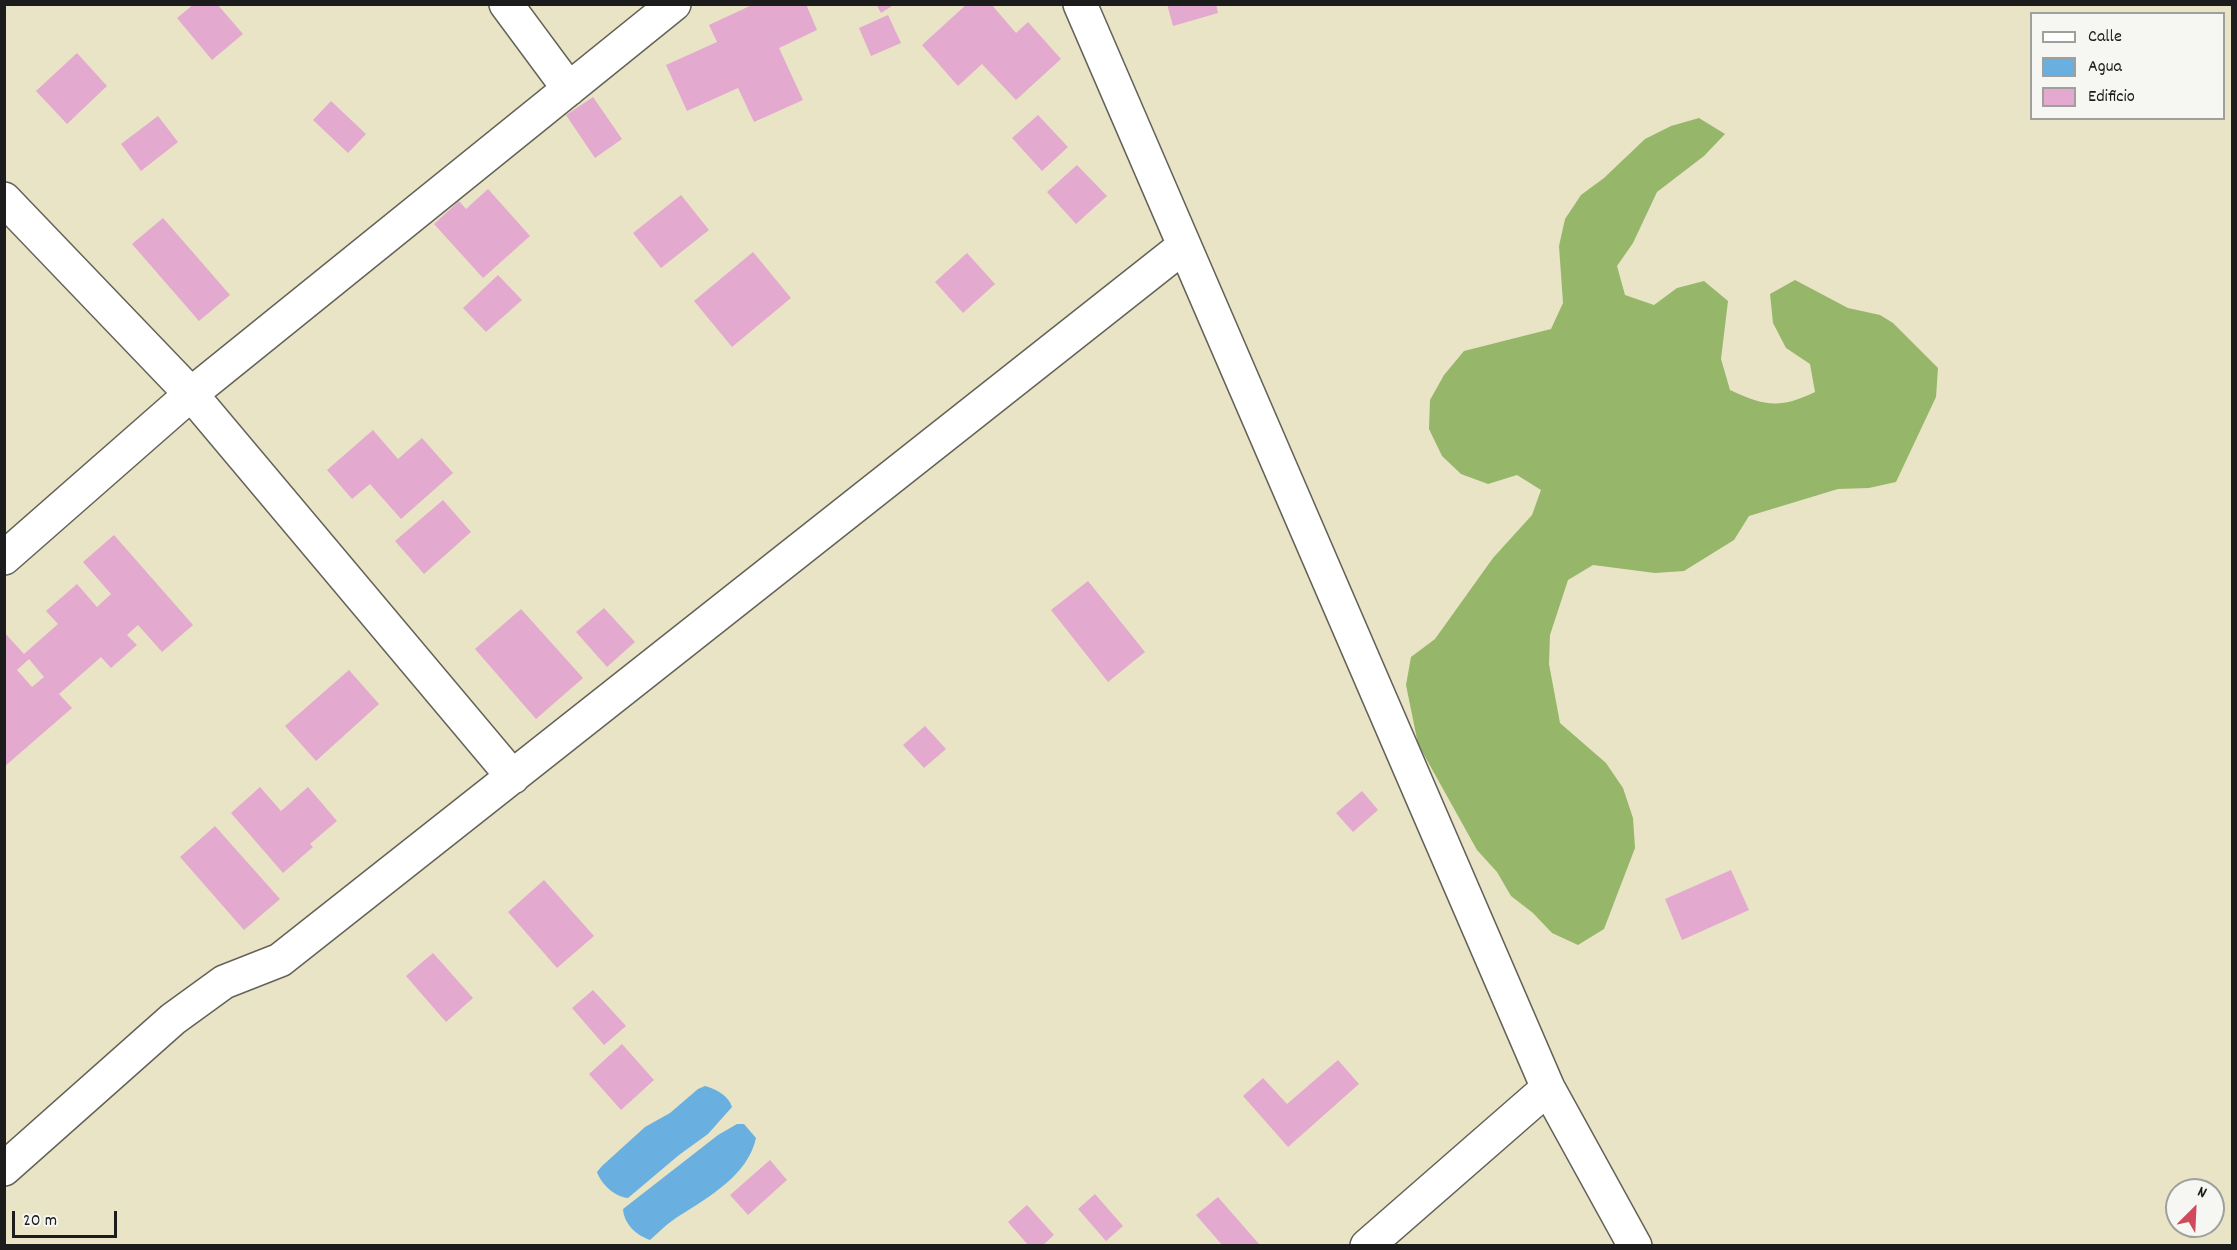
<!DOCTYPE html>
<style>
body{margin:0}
#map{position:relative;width:2237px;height:1250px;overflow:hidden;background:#e9e4c6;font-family:Dekko,sans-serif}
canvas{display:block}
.frame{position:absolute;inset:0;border:6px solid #1c1c1c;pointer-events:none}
.legend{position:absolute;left:2030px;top:12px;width:195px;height:108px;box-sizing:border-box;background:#f6f6f2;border:2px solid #9f9f9c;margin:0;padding:8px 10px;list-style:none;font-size:18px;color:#1c1c1c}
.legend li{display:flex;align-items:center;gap:12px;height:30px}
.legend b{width:30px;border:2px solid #9f9f9c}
.north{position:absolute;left:2165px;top:1178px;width:60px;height:60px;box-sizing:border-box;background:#f6f6f2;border:2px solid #9f9f9c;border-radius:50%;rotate:24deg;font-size:16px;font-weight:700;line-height:24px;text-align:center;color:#1c1c1c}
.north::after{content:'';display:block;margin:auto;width:21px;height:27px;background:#d1495b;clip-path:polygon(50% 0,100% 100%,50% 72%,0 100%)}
.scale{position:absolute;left:12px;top:1211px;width:105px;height:27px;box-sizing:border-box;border:3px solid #1c1c1c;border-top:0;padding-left:8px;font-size:18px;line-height:21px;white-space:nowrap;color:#1c1c1c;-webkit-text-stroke:4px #f6f6f2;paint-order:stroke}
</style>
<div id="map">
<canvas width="2237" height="1250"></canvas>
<div class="frame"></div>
<ul class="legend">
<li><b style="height:8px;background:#fff"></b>Calle</li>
<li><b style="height:16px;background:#69b0e0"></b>Agua</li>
<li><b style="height:16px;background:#e3a9cf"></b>Edificio</li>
</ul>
<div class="north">N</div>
<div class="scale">20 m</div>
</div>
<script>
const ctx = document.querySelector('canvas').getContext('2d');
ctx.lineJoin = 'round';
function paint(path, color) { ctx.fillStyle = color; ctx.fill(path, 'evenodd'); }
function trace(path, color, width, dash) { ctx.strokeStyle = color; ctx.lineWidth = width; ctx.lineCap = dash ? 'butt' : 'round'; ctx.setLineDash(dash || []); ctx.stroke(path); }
paint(new Path2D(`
 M1699,118L1725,134L1704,156L1657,192L1633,243L1617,266L1625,295L1654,305L1677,288L1704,281L1728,301L1721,359L1730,390C1764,406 1780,409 1815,392L1810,364L1786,348L1773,323L1770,294L1795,280L1848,308L1880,315L1893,323L1938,368L1936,397L1896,482L1869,488L1838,489L1749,516L1734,540L1684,571L1655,573L1593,565L1568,580L1550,635L1549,664L1560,723L1606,763L1623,788L1633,818L1635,848L1604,929L1578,945L1552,933L1533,913L1511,896L1497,872L1477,850L1418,744L1406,685L1411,657L1435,639L1493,558L1532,515L1541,490L1517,475L1488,484L1461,474L1442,456L1429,429L1430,400L1444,375L1464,351L1551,329L1563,303L1559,246L1565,219L1581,195L1604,178L1645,139L1671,126Z`), '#96b66a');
paint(new Path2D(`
 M705,1086C716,1089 729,1096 732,1107L708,1134L679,1155L628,1198C615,1197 601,1184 597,1172L602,1166L645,1127L670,1113L698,1089Z
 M737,1124H744L756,1138C748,1175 709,1197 679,1216C669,1222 659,1232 650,1240C636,1235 624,1224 623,1209L718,1135Z`), '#69b0e0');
paint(new Path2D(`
 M194,4H217L243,34L212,60L177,18Z
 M754,4H806L817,30L779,48L803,100L754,122L738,88L687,111L666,65L717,42L709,25Z
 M876,4H895L881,13Z
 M967,4H991L1016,33L1028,22L1061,59L1016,100L982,64L958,86L922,45Z
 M1167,4H1216L1218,13L1173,26Z
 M888,15L901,43L871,56L859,28Z
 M77,53L107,86L67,124L36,91Z
 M593,97L622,139L595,158L566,115Z
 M331,101L366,134L348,153L313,120Z
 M1038,115L1068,147L1042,171L1012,138Z
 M158,116L178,142L141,171L121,144Z
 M1077,165L1107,196L1076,224L1047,192Z
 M488,189L530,236L483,278L434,224L459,201L466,209Z
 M681,195L709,230L661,268L633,233Z
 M163,218L230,295L199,321L132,244Z
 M753,252L791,298L732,347L694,301Z
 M967,253L995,284L963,313L935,282Z
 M498,275L522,300L486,332L463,308Z
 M373,430L398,459L422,438L453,473L401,519L370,484L352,499L327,470Z
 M443,500L471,532L424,574L395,541Z
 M114,535L193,625L162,652L138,625L127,635L137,645L111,668L101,657L59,694L72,708L4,767V632L24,654L58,624L46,611L77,584L97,607L111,594L83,562ZM29,659L44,677L32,687L17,670Z
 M1088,581L1145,652L1108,682L1051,610Z
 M604,608L635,642L607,667L576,632Z
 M521,609L583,678L536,719L475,649Z
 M349,670L379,704L316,761L285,726Z
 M925,726L946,749L924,768L903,745Z
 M260,787L281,811L308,787L337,821L310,844L313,847L283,873L231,813Z
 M1362,791L1378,810L1353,832L1336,813Z
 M215,826L280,899L244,930L180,857Z
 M1731,870L1749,910L1682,940L1665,899Z
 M544,880L594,936L557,968L508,912Z
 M433,953L473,998L446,1022L406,976Z
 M593,990L626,1026L604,1045L572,1008Z
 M622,1044L654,1080L621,1110L589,1074Z
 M1338,1060L1359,1084L1288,1147L1243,1096L1263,1078L1287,1104Z
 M770,1160L787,1180L748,1215L730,1195Z
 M1095,1194L1123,1226L1106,1241L1078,1209Z
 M1218,1197L1259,1244L1257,1246H1223L1196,1215Z
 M1027,1205L1054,1235L1042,1246H1029L1008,1222Z`), '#e3a9cf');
const minor = new Path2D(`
 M506,4L569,89
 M1080,4L1548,1088L1635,1246
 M4,199L191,394L513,777
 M4,558L191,394L674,4
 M4,1169L173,1019L224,982L280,960L1184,246
 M1367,1246L1548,1088`);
trace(minor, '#646258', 36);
trace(minor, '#fff', 33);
</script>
